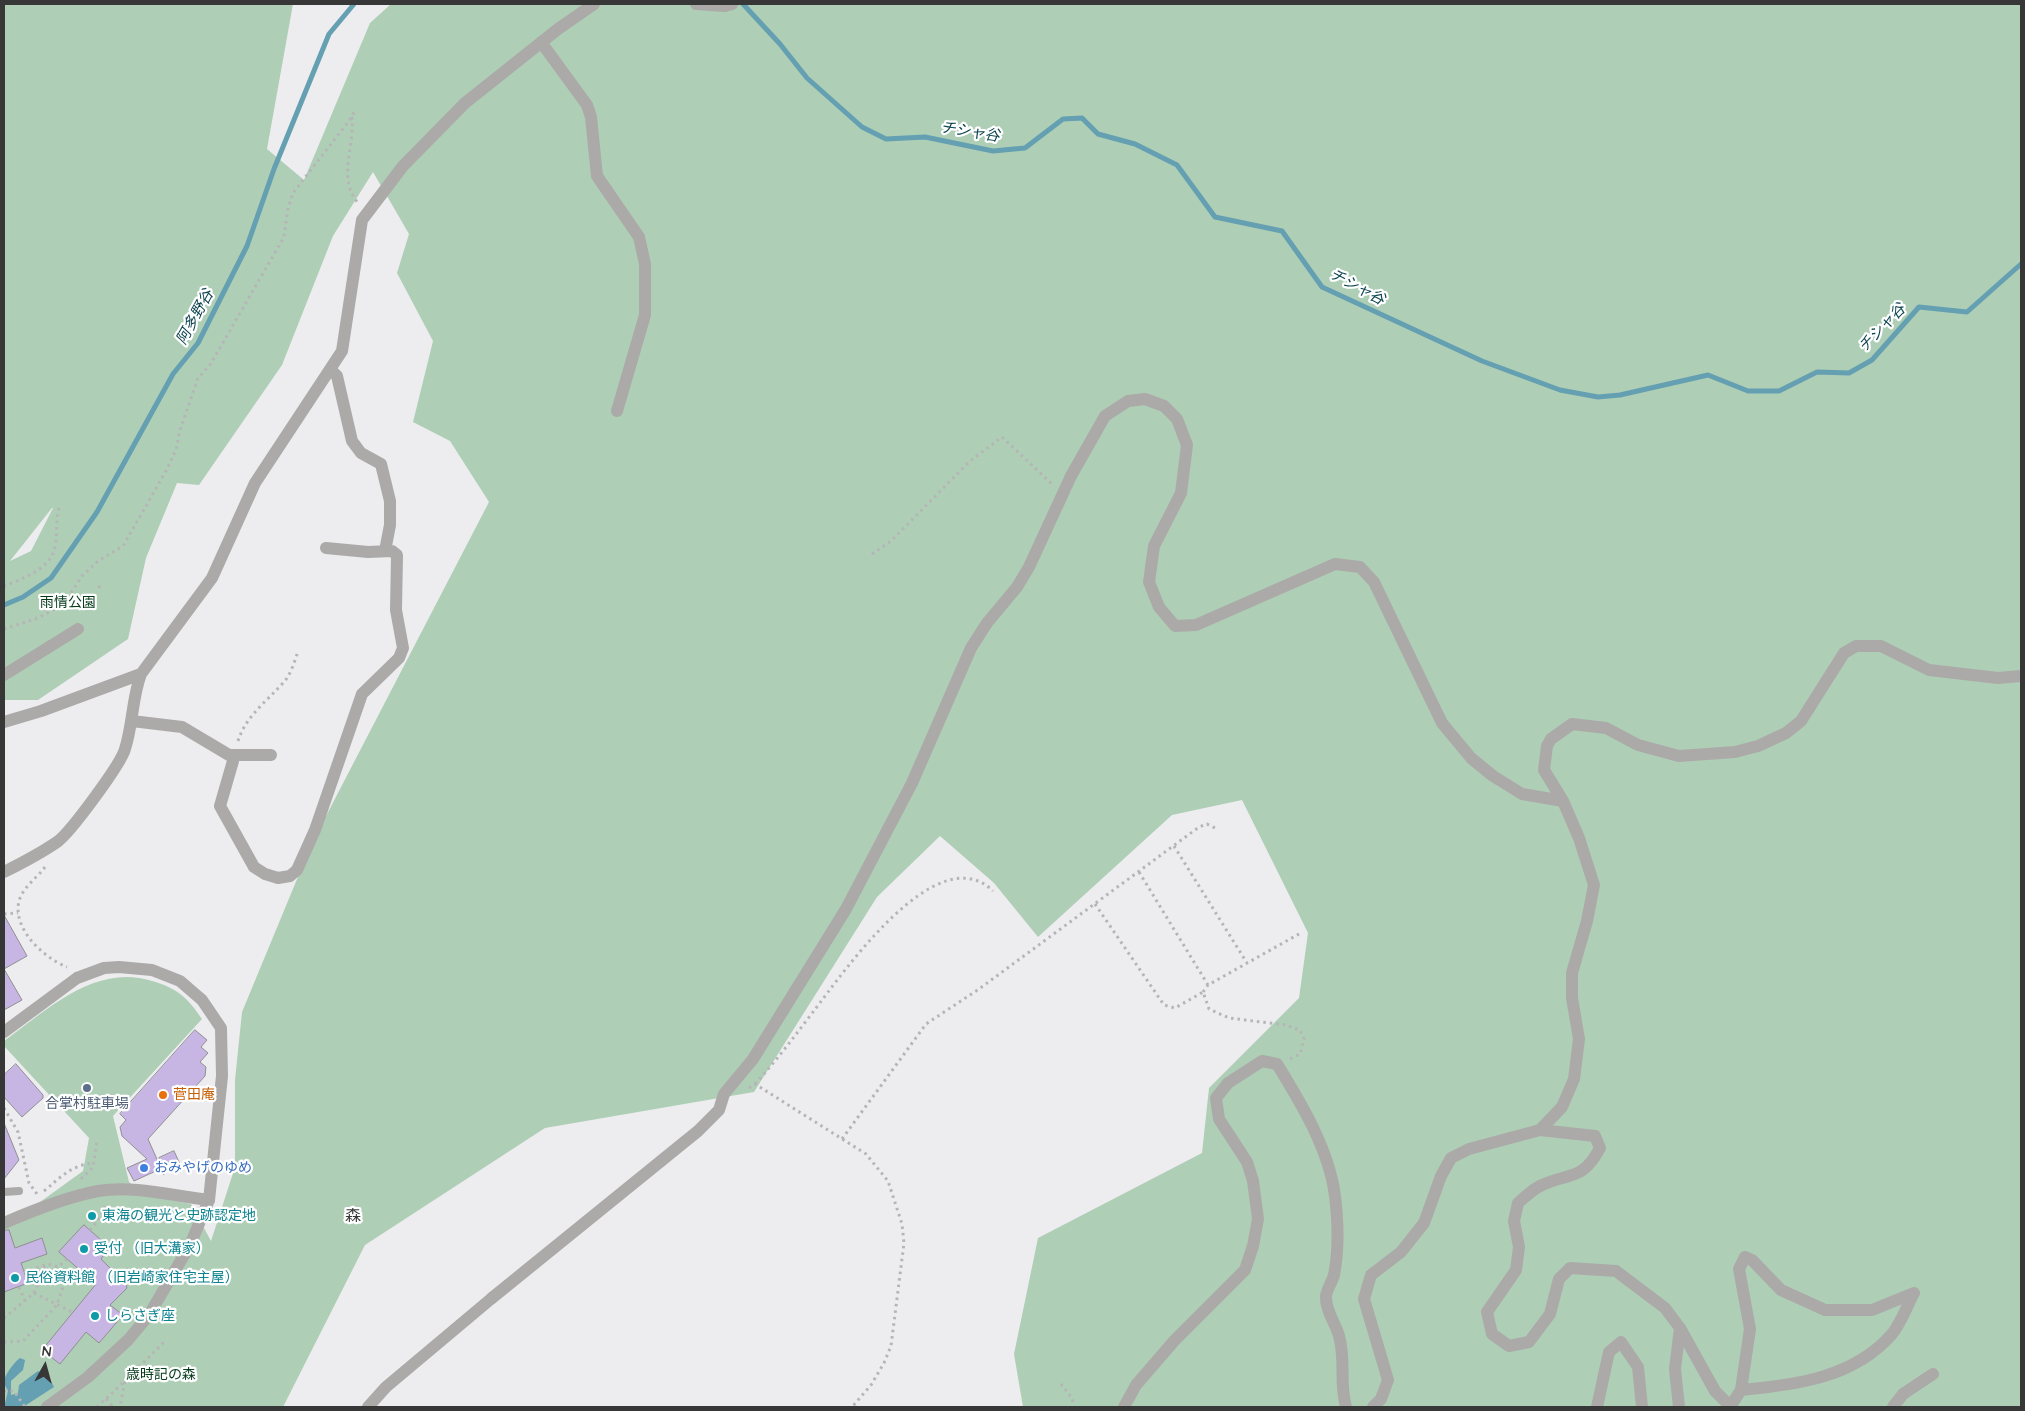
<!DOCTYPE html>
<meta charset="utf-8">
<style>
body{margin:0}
#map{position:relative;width:2025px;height:1411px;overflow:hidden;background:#ededf0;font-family:Quicksand,sans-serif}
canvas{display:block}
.frame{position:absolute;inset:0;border:5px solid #373738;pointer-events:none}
.north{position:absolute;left:20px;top:1341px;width:50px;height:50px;-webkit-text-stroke:4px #fff;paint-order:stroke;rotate:7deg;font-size:14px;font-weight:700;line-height:20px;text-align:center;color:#373738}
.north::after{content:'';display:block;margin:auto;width:18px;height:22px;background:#373738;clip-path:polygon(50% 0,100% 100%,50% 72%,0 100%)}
</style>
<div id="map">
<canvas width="2025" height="1411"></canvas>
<div class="frame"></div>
<div class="north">N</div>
</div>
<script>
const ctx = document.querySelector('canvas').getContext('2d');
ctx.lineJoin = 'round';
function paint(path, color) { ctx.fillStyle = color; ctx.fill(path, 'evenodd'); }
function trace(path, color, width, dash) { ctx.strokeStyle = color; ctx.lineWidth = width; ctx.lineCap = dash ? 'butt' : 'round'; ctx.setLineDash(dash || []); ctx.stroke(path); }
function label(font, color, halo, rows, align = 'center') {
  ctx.font = font + ' Quicksand,"Noto Sans JP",sans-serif'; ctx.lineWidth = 4.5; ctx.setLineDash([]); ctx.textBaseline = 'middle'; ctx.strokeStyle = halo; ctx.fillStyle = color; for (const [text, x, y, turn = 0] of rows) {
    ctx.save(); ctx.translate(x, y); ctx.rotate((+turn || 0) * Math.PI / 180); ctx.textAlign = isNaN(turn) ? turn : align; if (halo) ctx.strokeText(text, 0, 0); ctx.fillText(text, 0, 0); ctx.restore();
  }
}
paint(new Path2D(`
 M4,4H293L267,149L304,180L370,23L391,4H2021V1407H1023L1014,1354L1038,1238L1202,1153L1209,1088L1299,998L1308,933L1242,800L1172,815L1038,937L994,883L940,836L877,897L754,1092L545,1128L365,1245L283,1407H4V1228L83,1171L89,1138L4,1046V1041C47,1010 95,963 152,981C177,988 188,998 202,1019L113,1116L129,1182L144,1195L191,1204L211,1241L235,1167V1080L242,1012L312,843L489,502L450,441L413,422L433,341L397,273L409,234L373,172L333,236L282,365L199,485L177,483L146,558L128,639L38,700H4ZM53,508L31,551L10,561L52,508Z`), '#afceb6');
paint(new Path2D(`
 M20,1358L25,1360L23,1370L11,1381V1395L18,1393L19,1385L38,1371L48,1375L54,1387L23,1407H4L8,1391C7,1388 5,1386 4,1384C2,1378 15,1361 20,1358Z`), '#64a0b1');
trace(new Path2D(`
 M743,4L780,44L807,78L862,127L886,139L925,137L993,151L1025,148L1063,119L1082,118L1098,134L1135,144L1177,165L1215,217L1282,231L1322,287L1482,361L1560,390L1598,397L1620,395L1708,375L1748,391H1779L1817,372L1849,373L1872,360L1919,307L1967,312L2021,264
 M4,605L23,597L51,578L97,512L173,374L198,343L247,246L274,169L329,34L354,4`), '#64a0b1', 5);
const building = new Path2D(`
 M4,915L27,956L4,969L22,1000L4,1010Z
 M195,1030L207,1040L201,1047L208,1053L200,1062L206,1067L205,1076L148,1139L164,1175L158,1170L134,1181L127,1168L147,1159L122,1136L120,1127L126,1120L120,1114Z
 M16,1064L43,1095V1098L22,1117L4,1097V1075Z
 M4,1123L19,1160L4,1179Z
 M174,1151L180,1164L164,1171L159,1158Z
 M84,1225L109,1247L101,1259L126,1284L127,1288L110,1305L123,1315L99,1343L86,1332L60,1364L42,1350L96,1284L59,1252Z
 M9,1230L15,1248L42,1238L47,1254L21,1263L28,1283L4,1292V1231Z`);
paint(building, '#c7b6e4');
trace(building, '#8f8f91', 1);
trace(new Path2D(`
 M352,117C355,147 337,178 358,203
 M872,554L891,541L970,461L1002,437L1053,485
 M4,586C22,579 51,569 55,547C58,532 55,520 60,504
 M99,588L100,584
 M4,629L38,618L58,607L69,596L82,576L98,561L123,546L166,471L176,450L180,430L198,378L210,365L284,237L288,208L293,193L352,117L355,109
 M238,741C246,716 266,702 283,683C291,675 294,662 298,652
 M1174,846L1247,963
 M45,867C37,878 23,887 19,901C12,929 44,958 67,967
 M1139,872L1208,985
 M1095,904L1164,1005L1175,1008L1203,992L1209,1009L1229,1018L1286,1025L1300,1030L1304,1039L1300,1054L1290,1059
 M4,914L18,913
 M1203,992L1208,985L1299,934
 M755,1084C776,1061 794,1037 813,1012C843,973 937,836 993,891
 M749,1088L755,1084L866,1154L888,1181L902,1224L904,1243L891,1346L884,1363L871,1385L852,1407
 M4,1108L18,1132L29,1183L37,1194
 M842,1139L926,1024L979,989L1199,827L1207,824L1215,828
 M81,1179L93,1167L97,1140
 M44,1191C61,1177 71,1165 94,1163
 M90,1230C96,1224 103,1213 106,1204
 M24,1272L48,1264L58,1267L67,1259
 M19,1287L25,1301
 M34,1293L72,1312
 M4,1318L34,1293L46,1265
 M4,1342L23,1341L57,1305L65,1281L58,1267
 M125,1381L165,1341
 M1061,1384L1072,1398L1074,1407
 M4,1391H14L25,1407
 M106,1399L113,1407
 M97,1407L125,1381L120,1407`), '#b5b5b7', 3, [2.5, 4]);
trace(new Path2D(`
 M4,1192L19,1191`), '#abaaa9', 8);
trace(new Path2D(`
 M696,4L725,6L732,4
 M541,42L587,105L591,117L597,176L639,237L645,264V315L617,411
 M331,370L337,376L352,441L361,453L381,464L390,501V525L385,551
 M4,675L78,629
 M132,721L182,727L229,755H271
 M4,722L41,711L141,674
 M233,755V761L220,806L254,867L265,874L278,878L290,876L297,870L315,830L362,694L399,658L403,648L396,610L397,555L392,551L368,552L326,548
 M4,872C22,863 41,853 57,842C70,833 121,764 125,749C133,724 132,698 141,674L212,578L255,483L342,351L362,220L403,166L465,103L558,29L594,4
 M1540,1130L1562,1107L1574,1079L1579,1039L1572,998V973L1587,921L1594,885L1579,838L1563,801L1544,770L1547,746L1551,739L1572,724L1606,728L1638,745L1679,756L1735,752L1758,746L1786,733L1801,721L1844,653L1856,646H1881L1929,670L1998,678L2021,676
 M4,1223C34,1210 66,1197 98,1191C134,1185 173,1196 209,1200
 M492,1298L698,1131L719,1110L724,1094L753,1059L846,909L912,783L971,648L987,623L1017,587L1029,567L1071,476L1105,416L1128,401L1145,399L1164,406L1177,419L1187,445L1181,493L1154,546L1149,582L1159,607L1175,626L1196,625L1335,564L1360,567L1374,582L1442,723L1471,758L1493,776L1522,794L1563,801
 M1124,1407L1136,1385L1174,1341L1245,1270L1253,1246L1258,1219L1253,1181L1247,1162L1219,1119L1216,1098L1228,1083L1262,1061L1277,1064C1301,1103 1329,1149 1335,1196C1338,1221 1339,1250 1334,1275C1332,1282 1327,1289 1326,1296C1325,1310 1336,1324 1339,1336C1346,1360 1339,1382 1346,1407
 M1373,1407L1381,1399L1388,1380L1364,1299L1371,1275L1401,1252L1424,1223L1441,1176L1451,1158L1469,1149L1540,1130L1595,1136L1600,1148C1582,1182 1569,1172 1540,1186C1532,1190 1525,1197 1518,1203L1514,1221L1519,1247L1516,1270L1487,1312L1492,1334L1509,1346L1529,1342L1550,1314L1559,1279L1570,1268L1616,1271L1665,1308L1680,1328L1715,1391L1731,1407
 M1597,1407L1609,1352L1621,1342L1638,1367L1642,1407
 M1679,1407L1675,1369L1680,1328
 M1730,1407L1741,1390L1750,1329L1739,1269L1745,1257L1752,1260L1781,1290L1825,1310H1872L1914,1293C1907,1306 1901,1323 1892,1334C1854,1378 1795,1385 1741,1390
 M1893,1407L1903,1394L1933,1374`), '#abaaa9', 12);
trace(new Path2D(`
 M4,1032L77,978L104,968L119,967L152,970L180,981L202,1000L221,1028L222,1076L209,1200L190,1245L149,1315L128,1340L88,1377L47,1407
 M368,1407L386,1387L492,1298`), '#abaaa9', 12);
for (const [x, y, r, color] of [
 [87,1088,5,"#5c6f8a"],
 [163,1095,5,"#e8710a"],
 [144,1168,5,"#3f7fe0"],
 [92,1216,5,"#0f9aa8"],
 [84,1249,5,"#0f9aa8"],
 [15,1278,5,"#0f9aa8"],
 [95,1316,5,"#0f9aa8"]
]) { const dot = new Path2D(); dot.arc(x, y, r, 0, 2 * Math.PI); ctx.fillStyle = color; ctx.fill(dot); trace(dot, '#fff', 2); }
label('14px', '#033a1a', '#fff', [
 ["雨情公園",68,603],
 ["歳時記の森",161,1375]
]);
label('14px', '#c56008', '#fff', [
 ["菅田庵",173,1095]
], 'left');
label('14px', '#4e5e75', '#fff', [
 ["合掌村駐車場",87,1104]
]);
label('14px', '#366cbe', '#fff', [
 ["おみやげのゆめ",154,1168]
], 'left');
label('14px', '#0d838f', '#fff', [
 ["東海の観光と史跡認定地",102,1216],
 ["受付 （旧大溝家）",94,1249],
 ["民俗資料館 （旧岩崎家住宅主屋）",25,1278],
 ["しらさぎ座",105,1316]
], 'left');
label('italic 15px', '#0d4450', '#fff', [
 ["チシャ谷",970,132,9],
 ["チシャ谷",1357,287,28],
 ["阿多野谷",195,317,-61],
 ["チシャ谷",1882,328,-46]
]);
label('16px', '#373738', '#fff', [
 ["森",353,1216]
]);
</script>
